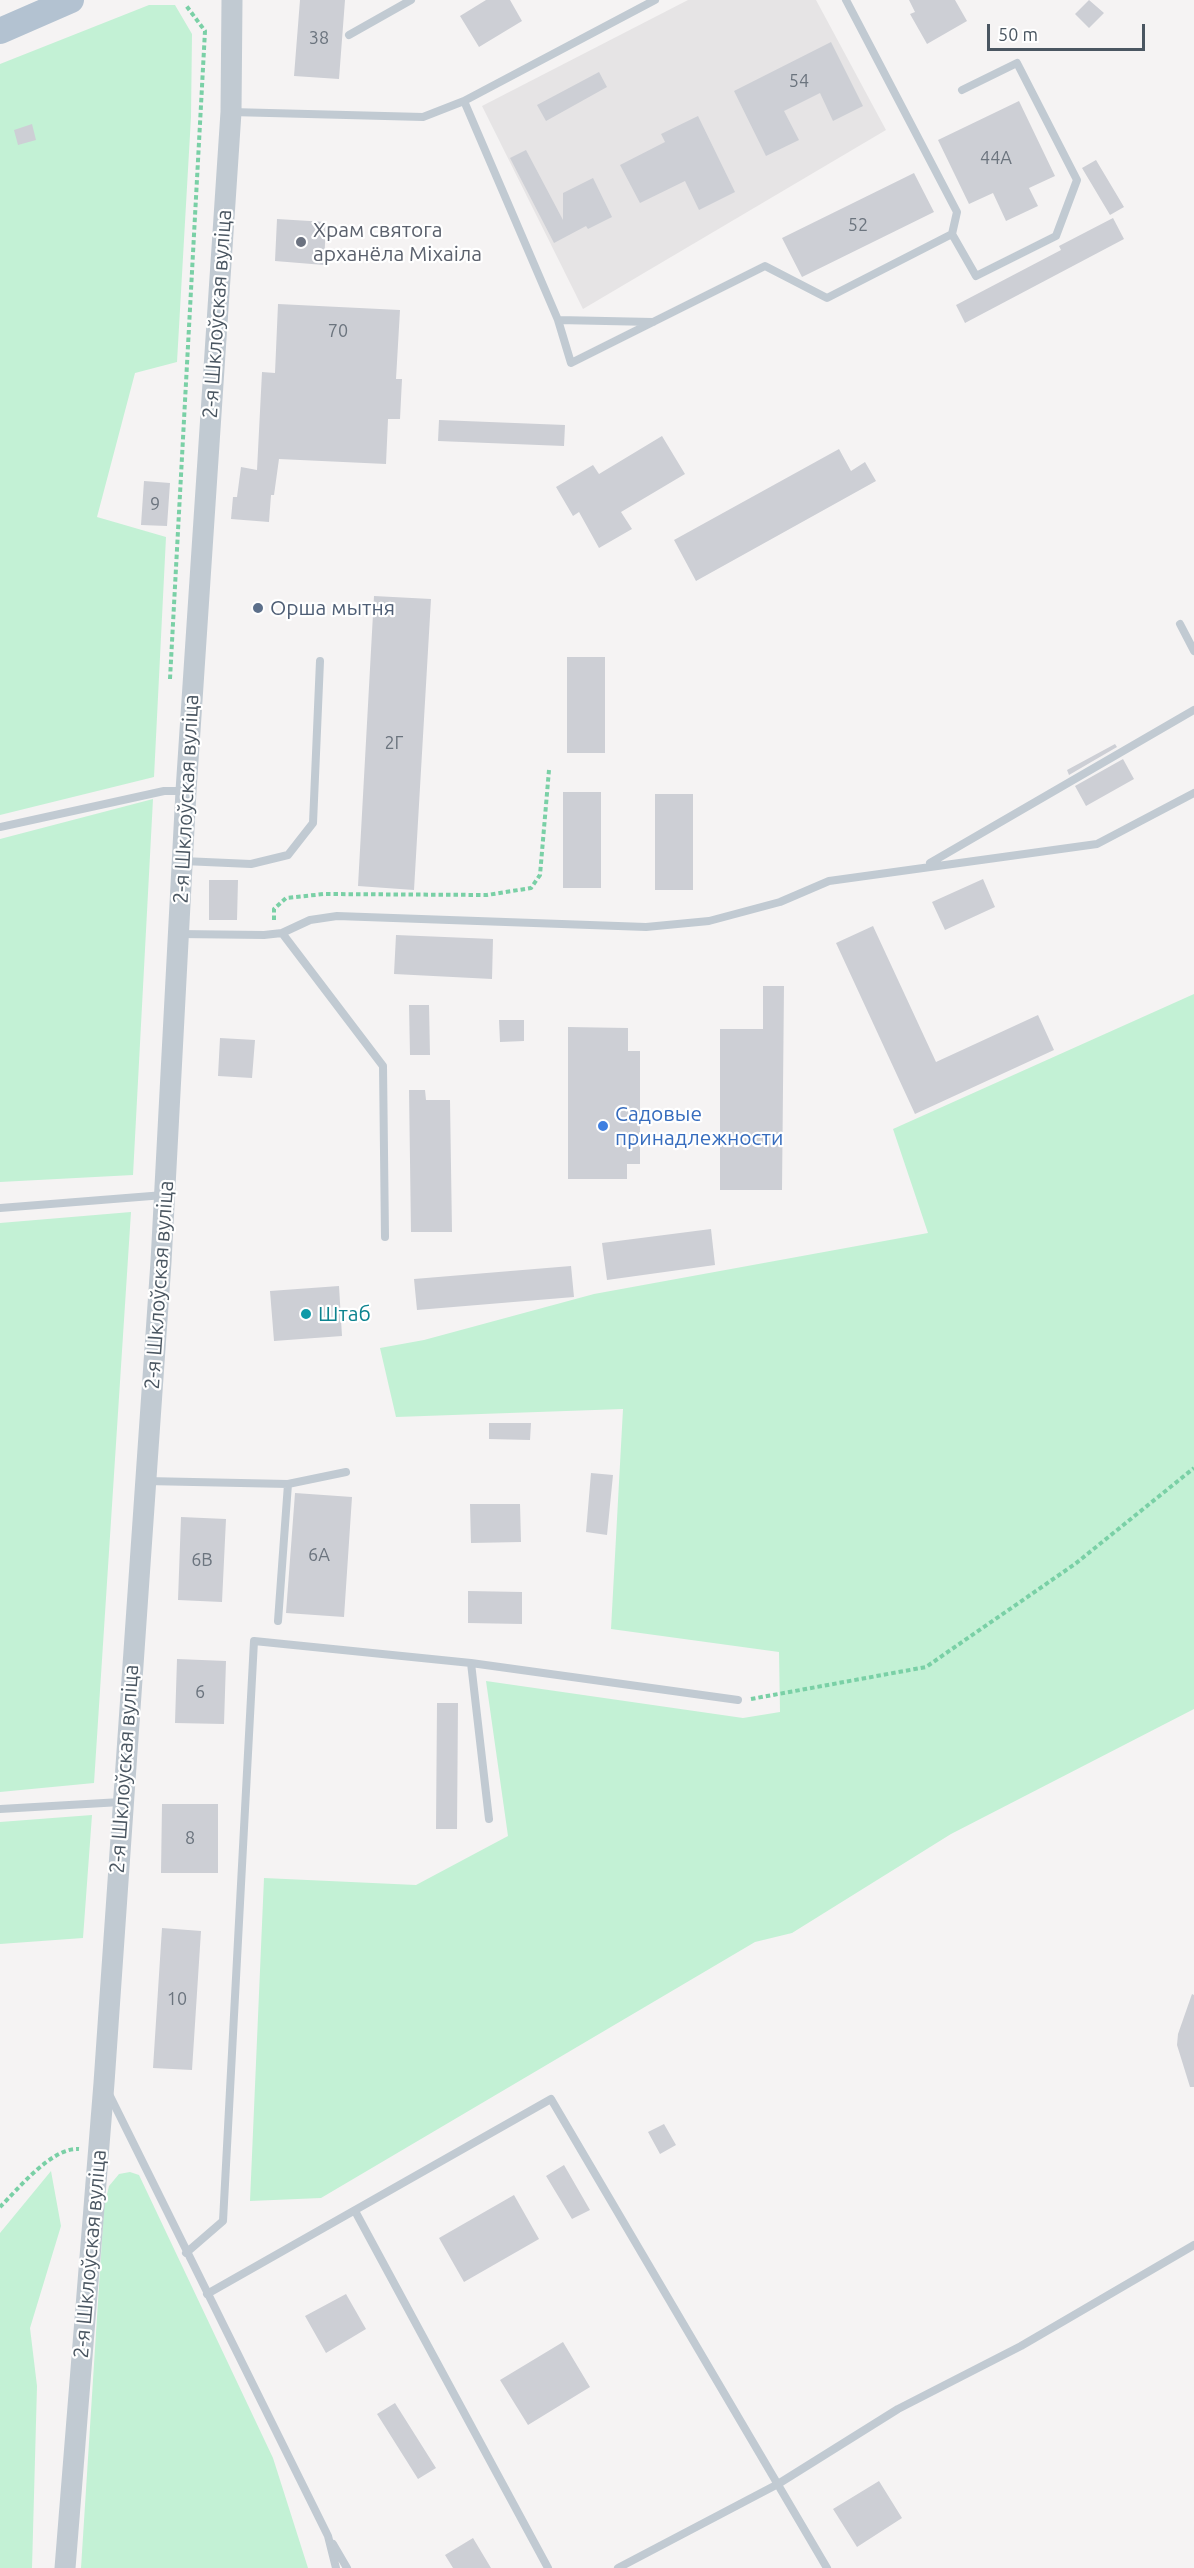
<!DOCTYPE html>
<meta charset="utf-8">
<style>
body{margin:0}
#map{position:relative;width:1194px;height:2568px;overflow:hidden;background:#f5f3f3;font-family:Ubuntu,sans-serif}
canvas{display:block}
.scale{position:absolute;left:987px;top:24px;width:158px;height:27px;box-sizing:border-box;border:3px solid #4a5661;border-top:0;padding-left:8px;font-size:18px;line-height:21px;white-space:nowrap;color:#4a5661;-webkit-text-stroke:4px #fff;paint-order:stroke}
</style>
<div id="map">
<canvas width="1194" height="2568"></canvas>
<div class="scale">50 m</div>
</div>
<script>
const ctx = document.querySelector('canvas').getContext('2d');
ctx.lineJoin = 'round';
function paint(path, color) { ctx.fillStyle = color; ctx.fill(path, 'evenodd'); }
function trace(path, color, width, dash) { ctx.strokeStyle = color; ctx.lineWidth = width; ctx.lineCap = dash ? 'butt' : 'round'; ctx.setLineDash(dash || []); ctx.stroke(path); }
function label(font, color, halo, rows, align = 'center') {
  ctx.font = font + ' Ubuntu,sans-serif'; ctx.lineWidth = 4.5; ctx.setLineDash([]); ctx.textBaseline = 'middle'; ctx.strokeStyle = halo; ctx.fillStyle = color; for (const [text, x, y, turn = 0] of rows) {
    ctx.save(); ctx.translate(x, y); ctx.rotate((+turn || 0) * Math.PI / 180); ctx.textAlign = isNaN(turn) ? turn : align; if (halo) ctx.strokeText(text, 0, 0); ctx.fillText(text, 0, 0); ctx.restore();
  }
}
paint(new Path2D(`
 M688,0H816L886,130L583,309L482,106Z`), '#e6e4e5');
paint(new Path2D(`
 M149,5H175L192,34L191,117L177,362L135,373L97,517L166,537L154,777L0,815V64Z
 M153,799L133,1175L0,1182V839Z
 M1194,994V1709L951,1834L792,1933L755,1942L321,2198L250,2201L264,1878L416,1885L508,1836L486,1681L743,1718L780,1712L779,1652L611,1629L623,1409L396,1417L380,1348L424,1340L594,1294L928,1233L893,1129Z
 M131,1212L94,1783L0,1792V1223Z
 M92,1815L83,1938L0,1944V1822Z
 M51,2171L61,2226L30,2328L37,2386L32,2568H0V2233Z
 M130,2172L139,2175L273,2458L308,2568H81L104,2207L109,2186L119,2174Z`), '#c3f1d5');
paint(new Path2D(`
 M300,0H345L339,79L294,76Z
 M486,0H510L522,21L479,47L460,16Z
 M909,0H955L967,21L927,44L910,14L915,12Z
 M1089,0L1104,13L1089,28L1075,14Z
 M831,42L863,106L833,121L820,93L784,111L799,140L766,156L734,91Z
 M599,72L607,87L546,121L537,105Z
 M1019,101L1055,176L1029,188L1038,206L1006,221L993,193L969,204L938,140Z
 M698,116L735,192L699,210L685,181L640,203L620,165L665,142L661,134Z
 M32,124L36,140L18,145L14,130Z
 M526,150L563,220V193L593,178L612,217L588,229L586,226L554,243L510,158Z
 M1096,160L1124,207L1110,215L1082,168Z
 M914,173L934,212L802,277L782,238Z
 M1113,218L1124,239L965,323L956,305L1061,250L1059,246Z
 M277,219L326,222L324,265L275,261Z
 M278,304L400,310L396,379H402L400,419H388L386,464L279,459L274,495H271L269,522L231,519L233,497H237L241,467L257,470L262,372L275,373Z
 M439,420L565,425L564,446L438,441Z
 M662,436L685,474L621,512L632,529L599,548L579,512L573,516L556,487L593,465L599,474Z
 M839,449L851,471L865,462L876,481L696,581L674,540Z
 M144,481L170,483L167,526L141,525Z
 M374,596L431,599L414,890L358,886Z
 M567,657H605V753H567Z
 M1115,744L1117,747L1069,775L1067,770Z
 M1123,759L1134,779L1086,806L1075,786Z
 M563,792H601V888H563Z
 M655,794H693V890H655Z
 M983,879L995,907L945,930L932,902Z
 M209,880H238L237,920H209Z
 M873,926L936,1062L1038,1015L1054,1050L915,1114L836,943Z
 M396,935L493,939L492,979L394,974Z
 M763,986H784L782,1190H720V1029H763Z
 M409,1005H429L430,1055H410Z
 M499,1020H524V1041L500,1042Z
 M568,1027L628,1028V1051H640V1164H627V1179H568Z
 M220,1038L255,1040L252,1078L218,1076Z
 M409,1090H425L426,1100H450L452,1232H411Z
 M711,1229L715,1265L607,1280L602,1243Z
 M571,1266L574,1297L417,1310L414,1279Z
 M339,1286L342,1336L274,1341L270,1291Z
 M489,1423H531L530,1440L489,1439Z
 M591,1473L613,1475L607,1535L586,1532Z
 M295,1493L352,1497L344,1617L286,1613Z
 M470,1504H520L521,1542L471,1543Z
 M181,1517L226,1519L222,1602L178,1600Z
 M468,1591L522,1592V1624L468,1623Z
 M177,1659L226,1661L224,1724L175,1723Z
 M437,1703H458L457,1829H436Z
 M162,1804H218V1873H161Z
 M162,1928L201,1931L192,2070L153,2068Z
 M1192,1994L1194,1995V2087H1190L1177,2045L1178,2034Z
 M664,2124L676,2145L660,2154L648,2132Z
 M564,2165L590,2210L572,2219L546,2176Z
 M514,2195L539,2239L464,2282L439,2238Z
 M346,2294L366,2329L326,2353L305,2316Z
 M563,2342L590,2387L528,2425L500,2380Z
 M395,2403L436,2468L418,2479L377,2414Z
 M879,2481L902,2518L857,2547L833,2509Z
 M473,2538L491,2568H453L445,2555Z`), '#cdcfd5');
trace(new Path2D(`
 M170,679L205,31L185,4
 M274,920V909L286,898L324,894L487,895L531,888L540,875L549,770
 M751,1699L926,1667L1075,1564L1194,1468
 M0,2207C18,2189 52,2147 79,2149`), '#7ad0a6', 4, [4.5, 3]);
trace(new Path2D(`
 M349,35L411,0
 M464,101L558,320
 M231,112L423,117L464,101L655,0
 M952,234L976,276L1056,236L1077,180L1017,63L962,90
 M653,322L558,320L571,363L765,266L827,298L952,234L957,212L846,0
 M1180,624L1194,651
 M0,827L164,791H184
 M183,861L251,864L288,855L313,823L320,661
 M930,863L1194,710
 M282,933L383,1066L385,1237
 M178,934L264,935L282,933L310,920L337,916L646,927L709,921L780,902L829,881L1097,844L1194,793
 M0,1208L164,1195
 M146,1481L288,1484L346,1472
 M278,1621L288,1484
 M471,1663L489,1819
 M0,1809L121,1802
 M109,2094L328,2536L336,2568
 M355,2211L548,2568
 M186,2253L223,2221L254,1641L471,1663L738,1700
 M207,2294L551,2099L827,2568
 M333,2544L347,2568
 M618,2568L778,2484L898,2409L1021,2346L1194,2245`), '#c1cad2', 8);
trace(new Path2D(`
 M65,2568L104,2083L161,1262L186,791L231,112L232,0`), '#c1cad2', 21);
trace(new Path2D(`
 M0,31L71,0`), '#b3c2d1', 26);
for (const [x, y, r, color] of [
 [301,242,6,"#6b7280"],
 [258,608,6,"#5c6f8a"],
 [603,1126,6,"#3f7fe0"],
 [306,1314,6,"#0f9aa8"]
]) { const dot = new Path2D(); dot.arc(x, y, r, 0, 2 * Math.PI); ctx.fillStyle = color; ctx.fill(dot); trace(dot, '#fff', 2); }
label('18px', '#6b747e', null, [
 ["38",319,38],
 ["54",799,81],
 ["44А",996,158],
 ["52",858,225],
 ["70",338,331],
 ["9",155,504],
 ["2Г",394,743],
 ["6А",319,1555],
 ["6В",202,1560],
 ["6",200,1692],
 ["8",190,1838],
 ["10",177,1999]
]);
label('21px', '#5b616d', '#fff', [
 ["Храм святога",313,230],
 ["арханёла Міхаіла",313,254]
], 'left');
label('21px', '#4a5661', '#fff', [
 ["2-я Шклоўская вуліца",217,314,-86],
 ["2-я Шклоўская вуліца",186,799,-87],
 ["2-я Шклоўская вуліца",159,1285,-86],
 ["2-я Шклоўская вуліца",124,1769,-86],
 ["2-я Шклоўская вуліца",90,2254,-85]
]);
label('21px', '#4e5e75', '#fff', [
 ["Орша мытня",270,608]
], 'left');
label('21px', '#366cbe', '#fff', [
 ["Садовые",615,1114],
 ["принадлежности",615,1138]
], 'left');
label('21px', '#0d838f', '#fff', [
 ["Штаб",318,1314]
], 'left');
</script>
